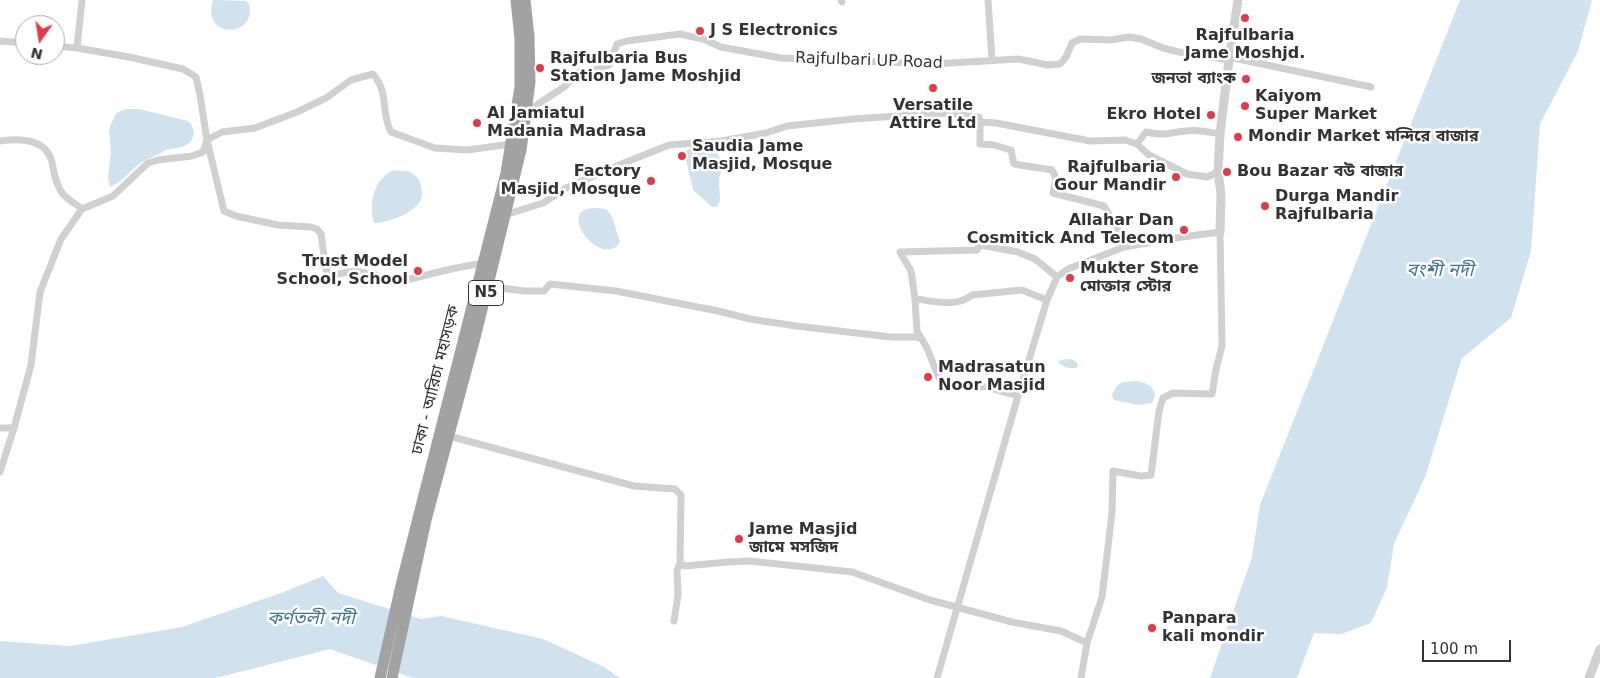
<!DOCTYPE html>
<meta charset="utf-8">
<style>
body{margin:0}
#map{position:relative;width:1600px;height:678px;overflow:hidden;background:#fff;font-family:"DejaVu Sans",sans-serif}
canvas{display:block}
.north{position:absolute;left:15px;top:15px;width:50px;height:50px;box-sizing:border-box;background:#fff;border:1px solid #adadad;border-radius:50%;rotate:193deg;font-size:14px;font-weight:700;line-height:20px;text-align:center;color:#333}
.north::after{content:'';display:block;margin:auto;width:18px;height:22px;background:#e63946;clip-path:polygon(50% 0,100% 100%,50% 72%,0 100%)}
.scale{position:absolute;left:1422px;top:640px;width:89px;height:22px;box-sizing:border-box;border:2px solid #333;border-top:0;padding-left:6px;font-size:15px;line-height:18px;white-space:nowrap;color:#333;-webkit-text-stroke:4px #fff;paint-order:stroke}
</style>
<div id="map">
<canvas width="1600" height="678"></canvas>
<div class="north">N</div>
<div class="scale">100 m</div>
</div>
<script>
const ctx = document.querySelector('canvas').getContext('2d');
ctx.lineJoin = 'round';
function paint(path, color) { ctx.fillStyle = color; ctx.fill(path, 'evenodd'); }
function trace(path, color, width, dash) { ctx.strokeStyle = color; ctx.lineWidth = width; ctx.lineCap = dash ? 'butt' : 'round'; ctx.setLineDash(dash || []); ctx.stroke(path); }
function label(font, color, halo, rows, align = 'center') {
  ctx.font = font + ' "DejaVu Sans","Noto Sans Bengali",sans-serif'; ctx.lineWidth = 5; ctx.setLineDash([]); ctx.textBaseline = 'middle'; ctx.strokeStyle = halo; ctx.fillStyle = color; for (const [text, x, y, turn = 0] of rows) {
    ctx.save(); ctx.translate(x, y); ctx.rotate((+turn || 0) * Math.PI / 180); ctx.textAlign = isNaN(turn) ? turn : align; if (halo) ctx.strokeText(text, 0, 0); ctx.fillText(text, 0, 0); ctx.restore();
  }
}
paint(new Path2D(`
 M213,0L246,1L249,4C258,37 201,41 213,0Z
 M1460,0H1592L1578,51L1540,124L1531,251L1511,318L1462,358L1425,477L1394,544L1387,587L1371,623L1341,634L1314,633L1297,678H1210L1252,557L1260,505Z
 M127,109H139L188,121C194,126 196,134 191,141C183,151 171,146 162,152C154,157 145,159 138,165C128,173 122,182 110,187L108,177L111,152L110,139L109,133L110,126L116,113Z
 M714,146L720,159L722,169L719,179L720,201L717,207H712L693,190L685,156V151L691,148Z
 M392,171C399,171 406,170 412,173C421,178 425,193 420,201C413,214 387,223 374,223C368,205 374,179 392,171Z
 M599,208L607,210L612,217L620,242C604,268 560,218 587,209C590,208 595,208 599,208Z
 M1065,359C1071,359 1077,359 1078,367C1073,370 1064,367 1059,364V361Z
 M1136,381C1148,382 1160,390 1152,403L1139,405L1114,400L1112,395C1118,381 1121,382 1136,381Z
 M323,576L338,593L421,619L441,616L543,639L604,667L620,678H413L330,649L216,678H0V641L70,646L182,627L284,592Z`), '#cfe2ee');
trace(new Path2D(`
 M841,0L842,2
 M988,0L992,60
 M0,41L25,43
 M55,46L77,48L129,57L183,69L196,77L200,95L207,140L224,211L236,216L278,225L311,227L317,229L321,234L326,270L332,275L355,271L376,275L388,282L402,281L451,269L483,263
 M77,48L82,0
 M1229,57L1371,87
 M526,113L541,102L564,87L579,72L591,71L609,65L617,44L627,41L680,34L703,39L721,47L781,58L934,64L1018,59L1048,65L1060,64L1066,57L1072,43L1080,39L1111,40L1129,37L1141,39L1163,48L1179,52L1229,60
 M980,122L996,123L1090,141L1125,140L1137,144L1149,155L1187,174L1207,177L1218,172
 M0,141C20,138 46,138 52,162C54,173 56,185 63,194C68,200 76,204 82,209
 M1137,144L1146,132C1165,136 1167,133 1185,131C1197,129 1209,132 1220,134
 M505,215L543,203L566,188L624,163L669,145L721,141L766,133L787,126L853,119L941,113L979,117L980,122V144L994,145L1011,150L1014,164L1052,170L1056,178L1053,193L1104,206L1118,229L1124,247
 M900,252L911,271L915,299L917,331L927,348L939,378L944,384L986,387L1018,396
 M900,252L977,250L980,245L1018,252L1035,259L1057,277
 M487,286L524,291H544L550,284L616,291L718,311L750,319L796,326L891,337H916L922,339
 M915,299C935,301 956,308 972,295L1022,290L1047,300
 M0,428H14
 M449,436L634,486L675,489L681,495L680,563L685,566L728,562L750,561L852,572L930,600L1012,622L1061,631L1087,643
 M0,472L14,428L31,365L40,292L61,239L82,209L113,196L148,163L158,160L192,156L203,152L207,140L222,132L255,128L297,112L326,98L351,80L373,74C390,94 380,112 391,132L435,148L467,150L511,144
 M674,621L678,595L677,571L680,563
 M937,678L1018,396L1047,300L1057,277L1068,269L1124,247L1182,237L1220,232L1222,346L1216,369L1212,394L1173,393L1163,398L1159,411L1151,475L1141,476L1113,471L1112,513L1102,597L1087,643L1081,678`), '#d0d0d0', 7);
trace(new Path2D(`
 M1220,232L1221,194L1218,172L1220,134L1229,60L1238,0
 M1589,678L1600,649`), '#d0d0d0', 9);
trace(new Path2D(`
 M380,678L402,581L506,173L520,87V39L516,0
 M392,678L426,520L476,334L521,150L530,82L529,37L525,0`), '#a2a2a2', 11);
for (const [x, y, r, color] of [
 [1245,18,5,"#e63946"],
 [700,31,5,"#e63946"],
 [540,68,5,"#e63946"],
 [1246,79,5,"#e63946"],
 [933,88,5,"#e63946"],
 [1245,106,5,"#e63946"],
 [1211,115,5,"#e63946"],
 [477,123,5,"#e63946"],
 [1238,137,5,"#e63946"],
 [682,156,5,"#e63946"],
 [1227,172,5,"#e63946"],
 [1176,177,5,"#e63946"],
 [651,181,5,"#e63946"],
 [1265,206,5,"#e63946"],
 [1184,230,5,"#e63946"],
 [418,271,5,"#e63946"],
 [1070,278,5,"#e63946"],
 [928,377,5,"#e63946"],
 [739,539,5,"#e63946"],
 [1152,628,5,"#e63946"]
]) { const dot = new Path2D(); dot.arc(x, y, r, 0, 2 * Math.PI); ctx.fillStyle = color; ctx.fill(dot); trace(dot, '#fff', 2); }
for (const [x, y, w] of [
 [486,293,35]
]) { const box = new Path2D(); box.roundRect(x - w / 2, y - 12.5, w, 25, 4); ctx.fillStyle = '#fff'; ctx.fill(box); trace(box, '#333', 1); }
label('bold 15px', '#333', null, [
 ["N5",486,293]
]);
label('bold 16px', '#333', '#fff', [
 ["J S Electronics",710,31],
 ["Rajfulbaria",1245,36,"center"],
 ["Jame Moshjd.",1245,54,"center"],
 ["Rajfulbaria Bus",550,59],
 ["Station Jame Moshjid",550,77],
 ["জনতা ব্যাংক",1236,79,"right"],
 ["Kaiyom",1255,97],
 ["Super Market",1255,115],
 ["Versatile",933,106,"center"],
 ["Attire Ltd",933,124,"center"],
 ["Al Jamiatul",487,114],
 ["Madania Madrasa",487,132],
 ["Ekro Hotel",1201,115,"right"],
 ["Mondir Market মন্দিরে বাজার",1248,137],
 ["Saudia Jame",692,147],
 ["Masjid, Mosque",692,165],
 ["Rajfulbaria",1166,168,"right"],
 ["Gour Mandir",1166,186,"right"],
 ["Factory",641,172,"right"],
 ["Masjid, Mosque",641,190,"right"],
 ["Bou Bazar বউ বাজার",1237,172],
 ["Durga Mandir",1275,197],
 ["Rajfulbaria",1275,215],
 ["Allahar Dan",1174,221,"right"],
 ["Cosmitick And Telecom",1174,239,"right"],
 ["Trust Model",408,262,"right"],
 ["School, School",408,280,"right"],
 ["Mukter Store",1080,269],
 ["মোক্তার স্টোর",1080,287],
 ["Madrasatun",938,368],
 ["Noor Masjid",938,386],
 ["Jame Masjid",749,530],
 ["জামে মসজিদ",749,548],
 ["Panpara",1162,619],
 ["kali mondir",1162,637]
], 'left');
label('16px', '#333', '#fff', [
 ["Rajfulbari UP Road",869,61,2],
 ["ঢাকা - আরিচা মহাসড়ক",436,380,-76]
]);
label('italic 18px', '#3f7597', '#fff', [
 ["বংশী নদী",1440,271],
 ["কর্ণতলী নদী",311,619]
]);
</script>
